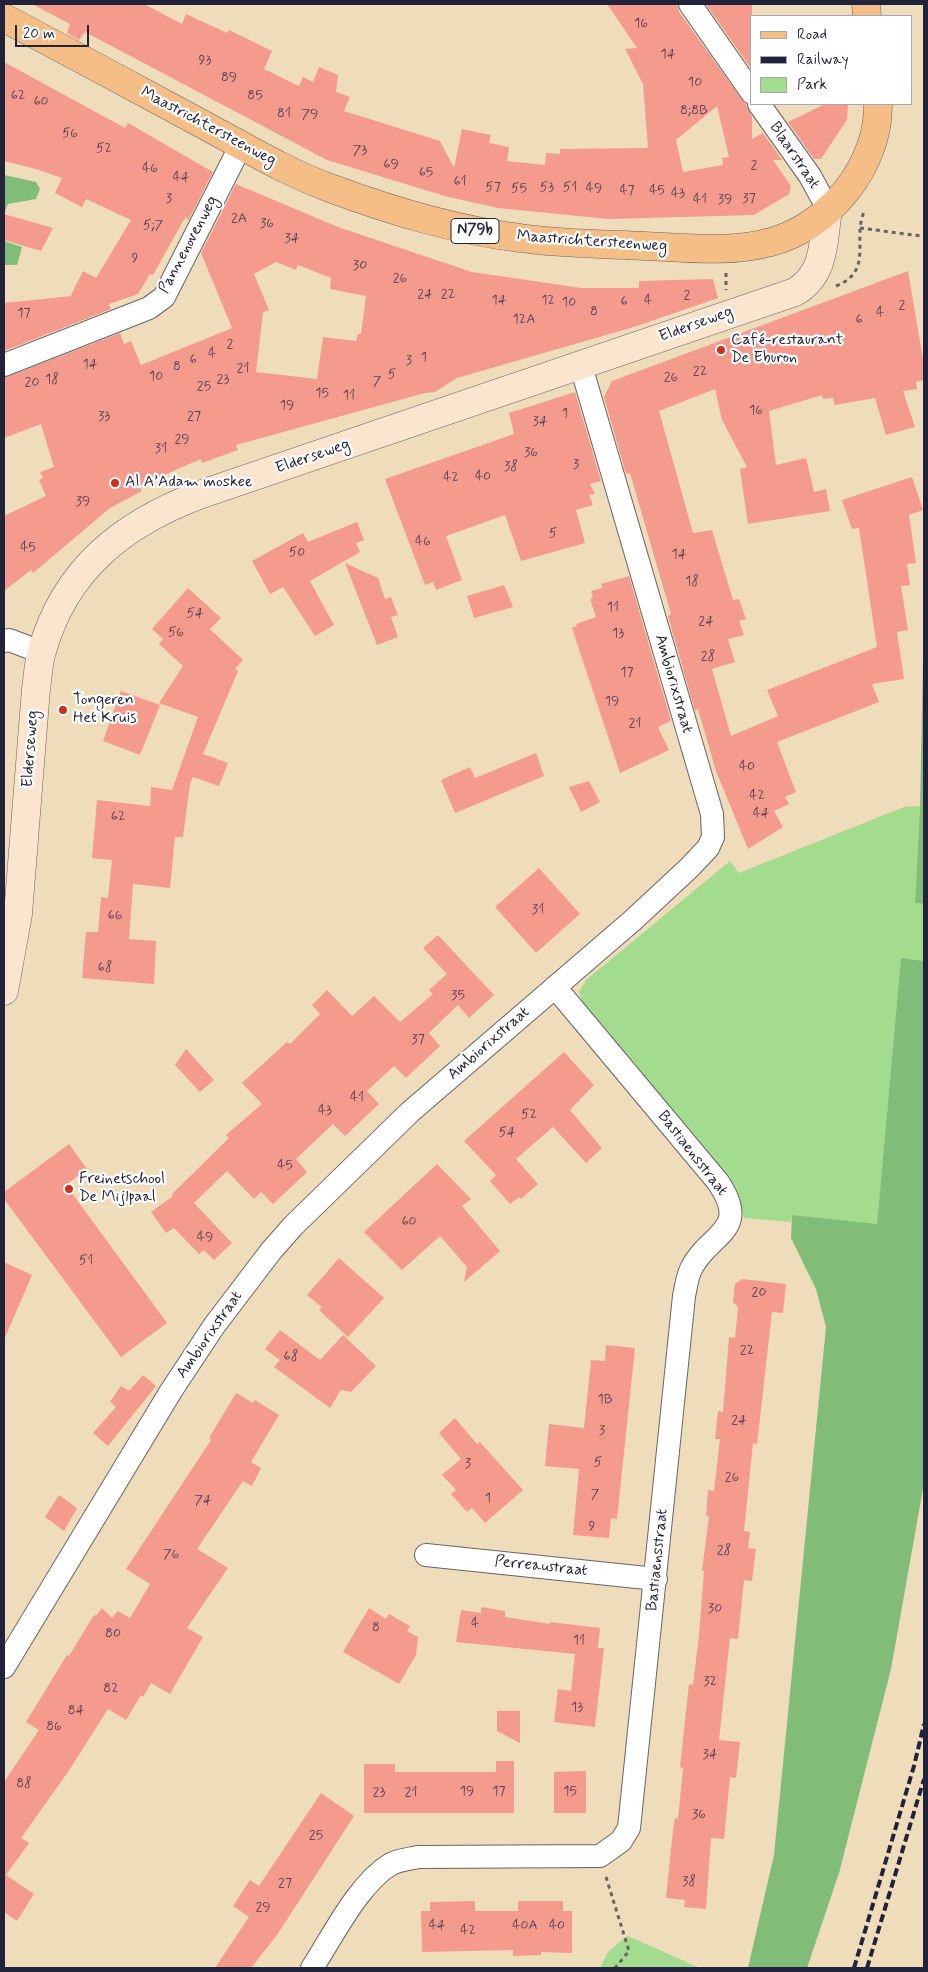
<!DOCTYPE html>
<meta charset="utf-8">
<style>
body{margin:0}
#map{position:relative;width:928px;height:1972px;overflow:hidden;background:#eedcba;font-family:Mynerve,sans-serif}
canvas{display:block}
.frame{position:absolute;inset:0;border:5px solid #22223b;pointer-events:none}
.legend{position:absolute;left:750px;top:15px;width:162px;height:90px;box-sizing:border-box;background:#fff;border:1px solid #a7a7b1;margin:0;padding:6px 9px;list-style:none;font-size:15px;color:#22223b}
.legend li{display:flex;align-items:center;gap:10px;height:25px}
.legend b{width:25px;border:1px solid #a7a7b1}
.scale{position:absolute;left:15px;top:25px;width:74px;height:22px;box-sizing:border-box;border:2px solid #22223b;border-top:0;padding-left:6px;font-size:15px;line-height:18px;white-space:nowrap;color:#22223b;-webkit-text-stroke:4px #fff;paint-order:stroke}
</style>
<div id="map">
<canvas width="928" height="1972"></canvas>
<div class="frame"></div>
<ul class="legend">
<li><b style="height:6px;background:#f6be87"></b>Road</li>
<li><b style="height:6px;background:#22223b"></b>Railway</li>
<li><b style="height:14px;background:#a3dc8e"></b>Park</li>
</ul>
<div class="scale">20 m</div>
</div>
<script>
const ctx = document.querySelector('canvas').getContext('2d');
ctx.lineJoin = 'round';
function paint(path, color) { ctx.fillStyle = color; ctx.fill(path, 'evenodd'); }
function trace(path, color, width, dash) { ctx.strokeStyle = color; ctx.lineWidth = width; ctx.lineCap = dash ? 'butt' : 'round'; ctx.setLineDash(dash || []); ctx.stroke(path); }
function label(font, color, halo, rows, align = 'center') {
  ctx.font = font + ' Mynerve,sans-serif'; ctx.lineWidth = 4.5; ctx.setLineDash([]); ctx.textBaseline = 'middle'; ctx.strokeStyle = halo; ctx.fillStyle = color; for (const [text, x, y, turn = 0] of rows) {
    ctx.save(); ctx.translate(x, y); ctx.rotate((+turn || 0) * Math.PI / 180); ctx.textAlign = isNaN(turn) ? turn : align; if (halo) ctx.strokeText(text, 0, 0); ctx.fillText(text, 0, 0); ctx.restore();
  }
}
paint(new Path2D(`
 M920,806L915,903L924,904V961L901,959L877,1225L792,1215L791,1222L744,1218L738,1194L714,1169L633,1061L585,1010L579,992L586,980L730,861L739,873L904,807Z
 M627,1936H628L700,1968H600L608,1952Z`), '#a3dc8e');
paint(new Path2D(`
 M4,175L36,182L40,189L36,199L8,204L4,213Z
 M4,241L22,247L17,265H4Z
 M924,612V904L915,903L920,806Z
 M901,958L924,961V1483L891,1669L839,1873L807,1968H748L774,1855L826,1327L816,1289L791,1238L792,1215L877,1224Z`), '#82bc79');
paint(new Path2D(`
 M32,4H144L182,24L186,14L227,33L229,30L272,51L264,69L299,86L303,77L313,82L319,67L338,75L336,92L350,97L344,111L440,141L454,168L462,129L491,135L489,143L509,147L507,161L545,165L546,153L560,154V149L648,148L643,84L625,49L637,48L607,4H677L679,12L746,105L752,116V139L763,133L782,160H773L791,186L789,194L754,215L608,219L498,208L448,197L327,160L85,32L79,40L67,33L70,24ZM717,106L729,157L722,158L723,165L683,172L676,140Z
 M706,4H752V70Z
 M4,62L125,128L128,123L213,172L188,221L186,216L153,275L150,274L138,294L109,304L111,309L4,351V303L72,296L71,295L83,271L96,278L131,220L86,199L82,207L55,193L62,178L36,169L4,161Z
 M825,104H848L847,120L821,159H814L788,122Z
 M236,184L338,227L472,272L581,288H639V281L713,279L718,298L634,327L457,378L435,392L425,393L236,445L238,450L202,463L201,459L139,486L142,491L110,508L33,573L31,570L4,591V516L46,496L39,480L43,478L40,472L54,467L41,424L4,438V378L120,333L124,344L131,341L141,365L232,328L201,253ZM276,262L296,270L298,265L331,278L330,289L366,296L361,334H358L356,341L323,337L317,379L256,372L263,312L269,310L254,274Z
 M4,214L53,228L41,251L4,240Z
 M908,271L924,365V380L916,382L917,389L903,391L915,427L886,435L875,398L835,405L833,398L823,399L822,395L769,411L776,465L806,458L814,492L826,489L830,511L748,524L740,469L747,467L722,420L715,389L659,411L693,533L712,530L733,600L739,599L746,619L739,621L744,635L728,639L735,662L712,669L731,736L778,716L767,690L877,647L859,528L852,529L842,500L912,477L923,510L909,515L916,563L907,564L910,585L901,586L908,630L897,632L904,679L872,684L879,702L777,742L796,792L785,797L789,804L774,811L783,827L748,849L716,771L698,709L695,711L668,616L671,614L630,473L626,474L604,397L612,381Z
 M575,392L601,481L590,484L595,494L589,495L593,505L576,510L585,543L521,561L505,515L446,536L462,580L436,590L433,582L425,585L385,479L514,434L509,413Z
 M357,522L364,540L356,543L360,552L310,581L334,625L315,636L283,587L270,594L252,561L303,533L308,542Z
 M345,563L378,578L385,599L391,597L398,615L391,617L398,637L377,645Z
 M629,576L671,721L658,727L669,750L620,773L572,628L577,626L576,624L596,617L590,599L593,598L591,591L602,588L601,584Z
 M504,585L513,607L474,618L467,596Z
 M188,588L221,618L210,629L243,660L235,669L238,671L203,754L228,763L219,786L193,777L190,784L183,837H175L170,888L133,884L129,939L156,941L154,984L82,978L86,932H98L101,897L108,898L112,860L92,858L97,800L150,806L151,787L172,790L198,717L159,703L183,666L159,644L163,639L152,629Z
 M121,691L160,705L140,755L103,741Z
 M536,753L544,776L455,813L441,780L470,767L475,778Z
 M589,781L600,802L581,812L569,787Z
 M539,868L580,914L536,953L495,907Z
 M438,935L494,995L469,1018L458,1005L429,1033L440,1046L406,1078L394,1066L367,1091L379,1104L345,1136L333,1124L296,1159L307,1172L273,1204L261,1192L254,1199L227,1171L194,1203L232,1243L214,1260L204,1250L199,1254L174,1228L166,1233L151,1212L173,1196L172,1194L229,1138L226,1135L262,1104L242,1083L287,1042L290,1044L320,1014L312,1005L327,990L352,1016L374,996L400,1022L433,994L429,990L447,974L423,948Z
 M186,1049L214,1080L200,1092L175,1065Z
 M564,1052L594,1085L570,1110L602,1148L586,1163L553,1127L516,1159L538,1184L521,1199L519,1197L510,1204L490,1181L496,1175L464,1141Z
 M69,1144L87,1169L66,1185L167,1323L121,1357L4,1199V1192Z
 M437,1164L471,1199L462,1206L500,1251L464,1282L467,1267L440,1236L402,1270L364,1232Z
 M339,1258L384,1298L348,1337L319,1310L322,1307L307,1295Z
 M4,1262L32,1275L4,1340Z
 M742,1279L786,1284L783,1313L772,1312L757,1444L753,1443L744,1531L750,1532L748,1548L756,1549L752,1581L744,1580L738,1639L730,1638L719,1740L740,1742L736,1778L730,1777L724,1839L711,1838L706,1909L684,1907L685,1900L666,1898L673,1830L675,1818L678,1819L683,1768L680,1767L689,1684L693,1685L699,1635L704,1571H702L709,1516H706L708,1490L714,1491L720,1439H715L718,1411L723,1412L729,1337L735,1338L738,1307L733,1302L735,1284Z
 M280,1330L320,1360L343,1335L376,1366L351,1392L341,1390L330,1408L274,1367L280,1360L265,1349Z
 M606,1345L635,1348L617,1519L611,1518L609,1538L573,1535L579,1469L545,1466L549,1424L584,1428L591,1360L605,1361Z
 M143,1375L156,1386L108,1446L93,1433L116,1407L110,1402L121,1386L129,1391Z
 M236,1393L253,1403L255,1400L279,1415L251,1462L261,1468L252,1486L243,1481L197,1549L228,1568L187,1628L203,1637L170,1694L151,1683L143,1697L141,1695L126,1720L108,1709L68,1772L21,1838L29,1843L6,1875L34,1894L17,1921L4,1912V1782L39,1730L26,1722L67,1655L69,1656L94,1615L96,1616L102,1608L112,1618L118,1611L130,1618L150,1584L126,1569L211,1440L209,1438Z
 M455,1418L477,1444L480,1442L523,1490L485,1523L472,1508L467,1512L451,1494L456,1490L442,1475L461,1459L439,1433Z
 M59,1495L77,1508L64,1531L45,1517Z
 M481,1607L505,1611V1617L550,1624V1622L600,1628L598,1648H604L595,1727L554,1722L558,1689L571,1691L575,1654L456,1642L461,1610L481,1613Z
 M369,1608L386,1619L389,1614L410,1626L407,1631L418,1637L416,1655L399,1684L343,1652Z
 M497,1711H520V1743L497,1731Z
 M496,1761H514V1813H364V1764H395V1772H496Z
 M586,1771V1813H554V1772Z
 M321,1793L354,1816L277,1935L251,1968H215L249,1917L233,1906L250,1880L259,1886Z
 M475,1901V1911H518V1901H563V1911H572V1953L541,1952V1955L513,1956V1950L422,1952L421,1911H430V1902Z`), '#f59b8e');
const minor = new Path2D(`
 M690,4L752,93
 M759,104L810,176L828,209
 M4,365L149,308L164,297L241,145
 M4,641L9,640L41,652
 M426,1555L656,1579
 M4,1667L171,1391L214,1326L271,1251L293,1226L410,1112L632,921L689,868L708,848L713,837L712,814L581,366
 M312,1968C333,1936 358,1884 391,1864C399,1860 409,1859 418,1857L600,1856L621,1841L629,1828L684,1296C686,1287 687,1277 691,1269C708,1233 752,1232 718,1182L555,987`);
const secondary = new Path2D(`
 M4,991L18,914L36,689C38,677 38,663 42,651C65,569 123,524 199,495L795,292C826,274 823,241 828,209`);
const primary = new Path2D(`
 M866,4L867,16
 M4,18C71,53 137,89 204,125C245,147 286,172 330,188C392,211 454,230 520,238C561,244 604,244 646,246C687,248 731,253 771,242C830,226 879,165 878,104`);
trace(minor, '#696367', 24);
trace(secondary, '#696367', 29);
trace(primary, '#696367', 29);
trace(new Path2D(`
 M860,228L921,236
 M726,273V290
 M836,286C874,271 852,240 864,212
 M606,1877L629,1951L615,1968`), '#696367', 3, [4, 4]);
trace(minor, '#fff', 22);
trace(secondary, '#fbe5cf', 28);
trace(primary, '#f6be87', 28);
trace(new Path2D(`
 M854,1968L914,1766L924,1724
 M867,1968L924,1779`), '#22223b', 4, [8, 4]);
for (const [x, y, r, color] of [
 [721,350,5,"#c8321e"],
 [115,483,5,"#c8321e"],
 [63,710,5,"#c8321e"],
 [69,1189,5,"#c8321e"]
]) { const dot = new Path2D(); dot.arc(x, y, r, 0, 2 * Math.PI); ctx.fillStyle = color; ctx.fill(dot); trace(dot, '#fff', 2); }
label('14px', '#574050', null, [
 ["16",641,24],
 ["14",668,55],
 ["93",205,61],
 ["89",229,78],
 ["10",695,83],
 ["62",18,96],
 ["85",255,96],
 ["60",41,102],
 ["8;8B",694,111],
 ["81",284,114],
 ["79",310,115],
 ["56",70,134],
 ["52",104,149],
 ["73",360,151],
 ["69",391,165],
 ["2",754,166],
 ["46",150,169],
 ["65",426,173],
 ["44",181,178],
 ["61",460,182],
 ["57",493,188],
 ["53",547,188],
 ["51",570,188],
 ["55",519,189],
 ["49",594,189],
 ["47",627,191],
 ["45",657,191],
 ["43",678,194],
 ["3",169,199],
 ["37",749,199],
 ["41",700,200],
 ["39",725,200],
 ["2A",239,219],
 ["36",267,224],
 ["5;7",153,226],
 ["34",292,239],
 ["9",135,259],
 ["30",360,266],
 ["26",400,279],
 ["24",425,295],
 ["22",448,295],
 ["2",687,296],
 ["14",499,301],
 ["12",548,301],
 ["4",648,301],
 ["6",624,302],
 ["10",569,303],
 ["2",902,306],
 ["8",594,312],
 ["4",880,313],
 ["17",24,314],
 ["12A",524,320],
 ["6",859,320],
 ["2",230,345],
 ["4",212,354],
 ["1",424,358],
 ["6",193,360],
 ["3",409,361],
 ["14",90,365],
 ["8",177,367],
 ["21",243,369],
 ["22",700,372],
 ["5",392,375],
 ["10",156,377],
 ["26",671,378],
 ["18",52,380],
 ["23",223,380],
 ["7",377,382],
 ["20",32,383],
 ["25",204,387],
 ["15",322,394],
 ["11",349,396],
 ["19",287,406],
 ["16",756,411],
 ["1",565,414],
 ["33",104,417],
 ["27",194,417],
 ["34",540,422],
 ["29",182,440],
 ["31",161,449],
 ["36",531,453],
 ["3",576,465],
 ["38",511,467],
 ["40",483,477],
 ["42",451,478],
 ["39",83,502],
 ["5",553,534],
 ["46",423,542],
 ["45",28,548],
 ["50",297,553],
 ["14",679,555],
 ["18",692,582],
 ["11",613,608],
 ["54",195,614],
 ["24",706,622],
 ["56",176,633],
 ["13",618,634],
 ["28",708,657],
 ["17",627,673],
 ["19",612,702],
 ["21",635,724],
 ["40",747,767],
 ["42",757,796],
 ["44",761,814],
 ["62",118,817],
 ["31",538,910],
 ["66",115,916],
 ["68",105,968],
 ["35",458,996],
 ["37",418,1040],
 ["41",357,1098],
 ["43",325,1111],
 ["52",529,1115],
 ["54",507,1133],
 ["45",285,1166],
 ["60",409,1222],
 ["49",205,1238],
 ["51",86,1261],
 ["20",759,1293],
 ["22",747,1351],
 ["68",291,1357],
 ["1B",605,1400],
 ["24",739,1421],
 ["3",602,1431],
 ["5",598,1463],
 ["3",468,1464],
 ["26",732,1478],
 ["7",595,1495],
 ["1",488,1499],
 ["74",203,1501],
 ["9",592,1527],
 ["28",724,1551],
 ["76",171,1555],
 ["30",715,1609],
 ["4",475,1624],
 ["8",376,1628],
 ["80",113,1634],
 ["11",579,1641],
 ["32",710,1682],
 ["82",111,1689],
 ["13",577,1708],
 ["84",76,1711],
 ["86",54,1727],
 ["34",710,1755],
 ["88",24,1784],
 ["19",467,1792],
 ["17",499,1792],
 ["15",570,1792],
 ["23",379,1793],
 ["21",411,1793],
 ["36",699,1815],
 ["25",316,1836],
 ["38",689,1882],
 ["27",285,1884],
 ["29",263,1908],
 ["44",437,1926],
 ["40A",525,1926],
 ["40",557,1926],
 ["42",468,1931]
]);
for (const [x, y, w] of [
 [475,231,48]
]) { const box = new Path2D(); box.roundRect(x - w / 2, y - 12.5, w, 25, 4); ctx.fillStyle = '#fff'; ctx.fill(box); trace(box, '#22223b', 1); }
label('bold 15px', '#22223b', null, [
 ["N79b",475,231]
]);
label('16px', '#22223b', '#fff', [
 ["Maastrichtersteenweg",208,127,28],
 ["Blaarstraat",794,156,56],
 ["Maastrichtersteenweg",592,242,4],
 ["Pannenovenweg",189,245,-62],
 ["Elderseweg",696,325,-20],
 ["Elderseweg",313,457,-19],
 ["Ambiorixstraat",673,684,74],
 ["Elderseweg",31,749,-86],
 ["Ambiorixstraat",489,1044,-41],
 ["Bastiaensstraat",692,1154,52],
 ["Ambiorixstraat",210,1335,-55],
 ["Bastiaensstraat",658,1560,-84],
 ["Perreaustraat",541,1567,6]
]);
label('16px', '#22223b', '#fff', [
 ["Café-restaurant",731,341],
 ["De Eburon",731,359],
 ["Al A’Adam moskee",125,483],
 ["Tongeren",73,701],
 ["Het Kruis",73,719],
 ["Freinetschool",79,1180],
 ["De Mijlpaal",79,1198]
], 'left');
</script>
